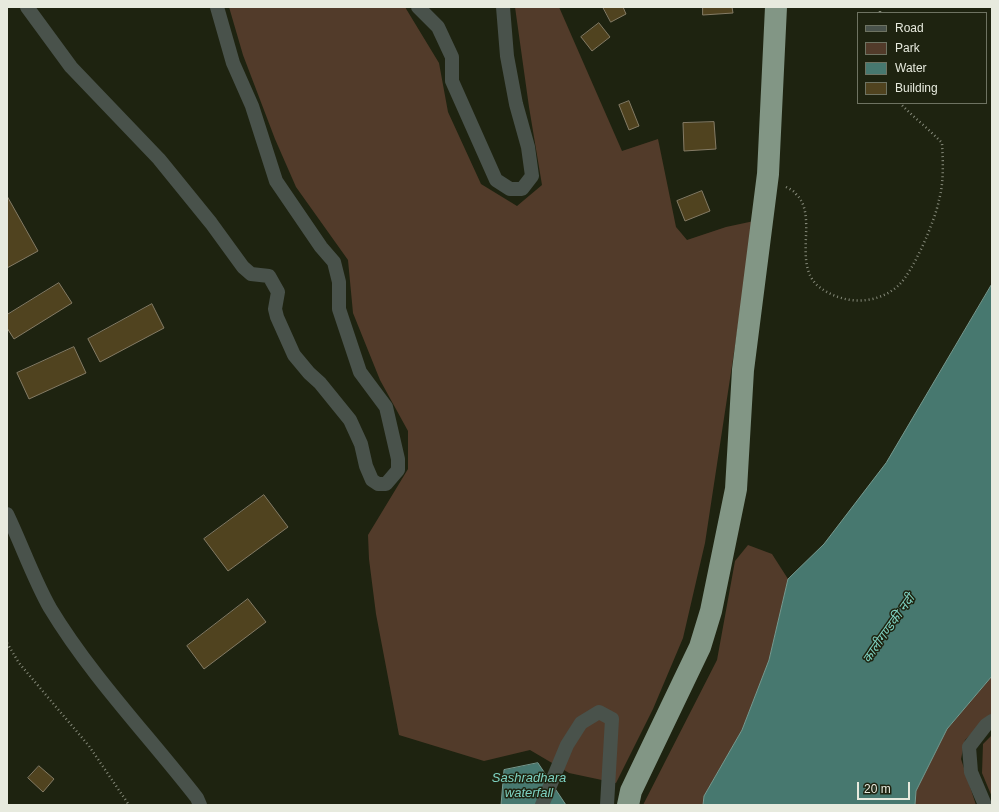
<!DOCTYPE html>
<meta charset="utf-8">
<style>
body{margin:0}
#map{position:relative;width:999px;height:812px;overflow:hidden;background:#1e2310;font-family:Helvetica,sans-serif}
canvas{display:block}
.frame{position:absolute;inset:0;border:8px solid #e7eade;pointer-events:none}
.legend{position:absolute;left:857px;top:12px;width:130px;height:92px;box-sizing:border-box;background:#1e2310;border:1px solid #6e7362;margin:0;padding:5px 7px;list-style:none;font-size:12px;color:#e7eade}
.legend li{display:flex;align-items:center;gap:8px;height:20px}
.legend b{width:20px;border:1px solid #6e7362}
.scale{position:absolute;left:857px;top:782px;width:53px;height:18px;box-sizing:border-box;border:2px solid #e7eade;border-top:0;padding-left:5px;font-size:12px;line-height:14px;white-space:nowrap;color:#e7eade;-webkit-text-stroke:3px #1e2310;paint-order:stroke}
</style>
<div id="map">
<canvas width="999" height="812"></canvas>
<div class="frame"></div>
<ul class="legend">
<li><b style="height:5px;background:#49524b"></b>Road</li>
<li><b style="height:11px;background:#523b2a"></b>Park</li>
<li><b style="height:11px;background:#47786f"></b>Water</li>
<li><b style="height:11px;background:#50431f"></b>Building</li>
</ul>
<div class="scale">20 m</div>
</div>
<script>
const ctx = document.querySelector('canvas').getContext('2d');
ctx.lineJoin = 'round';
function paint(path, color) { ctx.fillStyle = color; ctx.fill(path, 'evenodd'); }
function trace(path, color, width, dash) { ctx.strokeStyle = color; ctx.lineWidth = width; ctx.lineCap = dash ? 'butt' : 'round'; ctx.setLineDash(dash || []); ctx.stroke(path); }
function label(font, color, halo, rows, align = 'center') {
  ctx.font = font + ' Helvetica,"Noto Sans Devanagari",sans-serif'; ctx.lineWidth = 3; ctx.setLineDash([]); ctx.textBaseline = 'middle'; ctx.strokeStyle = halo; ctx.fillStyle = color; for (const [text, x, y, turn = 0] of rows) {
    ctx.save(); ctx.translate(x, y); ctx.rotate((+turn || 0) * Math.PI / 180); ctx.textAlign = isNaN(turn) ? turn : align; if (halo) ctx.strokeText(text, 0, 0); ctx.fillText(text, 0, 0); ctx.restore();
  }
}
paint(new Path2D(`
 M229,7H405L439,63L448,112L481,184L517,206L542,185L529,107L515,7H559L622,151L658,139L676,227L687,240L726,227L754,221L705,543L683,638L653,709L616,783L569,773L530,750L484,761L399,735L376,614L369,559L368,535L408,469V431L380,380L353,313L348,260L296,187L275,139L243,55Z
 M748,545L772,554L788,579L769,660L742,730L704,796L703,805H643L717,660L735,561Z
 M992,676V714L965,740L961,759L976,805H915L916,791L947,729Z
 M992,735V797L982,773L983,744Z`), '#523b2a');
const water = new Path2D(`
 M992,284V676L947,729L916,791L915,805H703L704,796L742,730L769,660L788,579L824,544L886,463Z
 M538,763L566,805H501L504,770Z`);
paint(water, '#47786f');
trace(water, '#779a90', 1);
const building = new Path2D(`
 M603,7H623L626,14L611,22Z
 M703,7H732L733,13L703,15Z
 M599,23L610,37L592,51L581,37Z
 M629,101L639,126L629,130L619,105Z
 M714,122L716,149L684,151L683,123Z
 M702,191L710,211L685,221L677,201Z
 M7,196L38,251L7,268Z
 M59,283L72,303L14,339L7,328V315Z
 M152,304L164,328L100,362L88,339Z
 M74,347L86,373L29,399L17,373Z
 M264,495L288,527L228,571L204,539Z
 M248,599L266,622L204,669L187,646Z
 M39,766L54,779L43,792L28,778Z`);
paint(building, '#50431f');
trace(building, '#847b65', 1);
trace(new Path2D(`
 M880,7V13
 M786,187C790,189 794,191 796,194C819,216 792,263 818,286C842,305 876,306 899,285C914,270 935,221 939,200C944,182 943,162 942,143C929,129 913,117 900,103
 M7,643L19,663L89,746L129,805`), '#868a7a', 2.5, [1, 3]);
trace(new Path2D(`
 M27,7L71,67L159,159L211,223L243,267L251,274L269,276L278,292L275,309L277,317L294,355L309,373L320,383L350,420L361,444L366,466L372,480L378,484H386L398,470V459L386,407L360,372L339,309V282L334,262L321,247L276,181L252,106L233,63L217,7
 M418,7L438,27L452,57V81L496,180L510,189H522L532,176L528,147L516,104L507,56L503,7
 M7,514C21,543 34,580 50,608C91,676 148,735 197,798L200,805
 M542,805L567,745L581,723L599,712L612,719L607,805
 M985,805L971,772L969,747L986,725L992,721`), '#49524b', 14);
trace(new Path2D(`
 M628,805L631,791L700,647L711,611L736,489L743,370L768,174L776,7`), '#829685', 22);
label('italic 13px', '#7ed2c2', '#1e2310', [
 ["कालीगण्डकी नदी",889,629,-55],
 ["Sashradhara",529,778],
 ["waterfall",529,793]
]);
</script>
